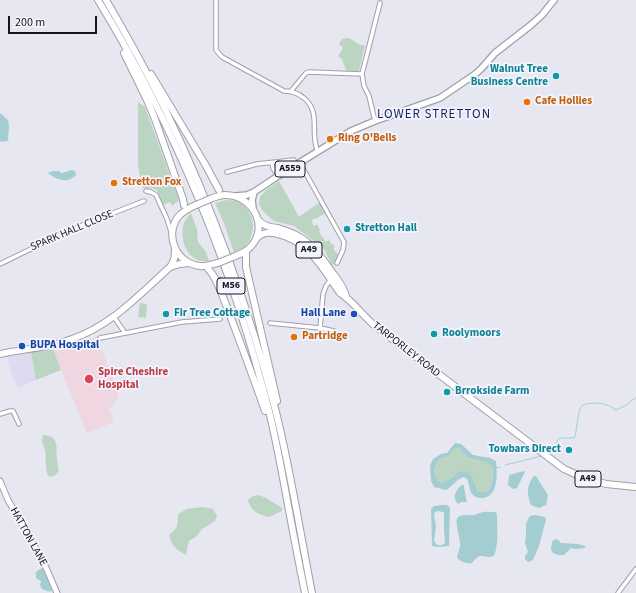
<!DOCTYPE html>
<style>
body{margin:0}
#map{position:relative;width:636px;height:593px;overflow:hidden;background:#e6e7f1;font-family:"Source Sans 3",sans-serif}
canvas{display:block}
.scale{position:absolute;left:8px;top:16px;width:89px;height:18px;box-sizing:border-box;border:2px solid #16161a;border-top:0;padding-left:5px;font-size:12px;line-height:14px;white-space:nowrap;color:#16161a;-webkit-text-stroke:3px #f3f4ff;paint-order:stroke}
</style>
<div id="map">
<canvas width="636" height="593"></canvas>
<div class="scale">200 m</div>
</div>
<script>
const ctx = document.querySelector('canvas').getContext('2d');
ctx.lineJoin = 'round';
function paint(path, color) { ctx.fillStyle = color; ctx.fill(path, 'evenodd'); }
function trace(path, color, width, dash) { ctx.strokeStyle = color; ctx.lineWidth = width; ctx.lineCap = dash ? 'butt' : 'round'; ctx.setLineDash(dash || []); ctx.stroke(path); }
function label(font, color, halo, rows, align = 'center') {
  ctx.font = font + ' "Source Sans 3",sans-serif'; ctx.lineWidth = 3.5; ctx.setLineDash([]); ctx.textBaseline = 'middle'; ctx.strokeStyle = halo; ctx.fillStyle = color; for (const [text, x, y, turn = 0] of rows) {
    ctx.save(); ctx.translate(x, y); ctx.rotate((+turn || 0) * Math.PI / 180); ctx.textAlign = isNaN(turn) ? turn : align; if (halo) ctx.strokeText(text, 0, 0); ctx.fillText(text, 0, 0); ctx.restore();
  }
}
paint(new Path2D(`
 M31,352L36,380L18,388L11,374L7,356Z`), '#dedbf1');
paint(new Path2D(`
 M97,337L118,392V398L113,405L109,408L114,422L87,433L61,370L53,349L84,341Z`), '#efd6e1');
paint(new Path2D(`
 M349,38L360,45H365L359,71L347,73L342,59L338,56L343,48L339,44L342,39Z
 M138,102L145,107L179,200L172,206L170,202L163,205L157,190L152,188H143L141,183L138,164Z
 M279,181L299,217L320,202L326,213L315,219H313L312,222L314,226L317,224L320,230L319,232L326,242L329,240L332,245L334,244V250L339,255L332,266L324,249L294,226L274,221L267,215L262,210L259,204L260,197L266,190Z
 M227,200C230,200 233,200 236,201C254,208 258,230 247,244C244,248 239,250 234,253L224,223L215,203Z
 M191,213L197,229L198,242L206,252L209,261C207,261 204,261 202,261C187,259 180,240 183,226C184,221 187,217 191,213Z
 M140,303L147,304L146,318L138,317Z
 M53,349L61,370L36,380L31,352Z
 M43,435C60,436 56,447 57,460C57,464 59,469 58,472C56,476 50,478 48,475C46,472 46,468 46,465C45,460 46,455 45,450C43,443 41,443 43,435Z
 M456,448L460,449C470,464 478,458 492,464C494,474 493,485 487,492H478L472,476L454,474L447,483H441L437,480L434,470L438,460L449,456L452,452Z
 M259,495L266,498L282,508V511L269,517C260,515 250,511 248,500L253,496Z
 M202,507L213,509L217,516L215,521L202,529L197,536L189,541L186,555C176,549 172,547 169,535C178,528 178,524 178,514L187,509Z`), '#bbd5c2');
paint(new Path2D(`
 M0,113L8,120L9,126L8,141L1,142L0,140Z
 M71,170L75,171L76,175C68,184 56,180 48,173L53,171H59L61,173L66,172Z
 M455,443L461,444L473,455L490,458L496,461C497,473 499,496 483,498C479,498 477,498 474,496C469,492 470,487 468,482C468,480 466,478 464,477C455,480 453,486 446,490L434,487L431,481L430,466L433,459L441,454L447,453ZM456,448L460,449C470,464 478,457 492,465C494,474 493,485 487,492H478L472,476L465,471C452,471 452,482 441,483L437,480L434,470L438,460L449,456L452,452Z
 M524,471L525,472L517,488L513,489L508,485L509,475Z
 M534,476H536L548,495L546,505L539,508L531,505C527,495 526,485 534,476Z
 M462,485H464C464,491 466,496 467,502H461L458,504C452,497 455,493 460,486Z
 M441,505H447L450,508L449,546L437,547L432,546L431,509L434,506ZM438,511L444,512V528L445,543L442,545H437L434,541L436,527L434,514L435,512Z
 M496,512L497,516C497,528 499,544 494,556C483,560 482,550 472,563C467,564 461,562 457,558C457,553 461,549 460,543C460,538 455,522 457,519C460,513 469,516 474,515C476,515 478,513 480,513C484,511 491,512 496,512Z
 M535,515L545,517L546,520L539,546L533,560L528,562L525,559V556L528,552L525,543L526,535V524L528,519L530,516Z
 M555,539L559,540L560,543L578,544L585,546V548L576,549L571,548L564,555H559L553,553L551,549L552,542Z
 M43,568L52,590L50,592L42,589L40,585L41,581L36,578V572L40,569Z`), '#a3cdd0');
trace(new Path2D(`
 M548,454L552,452L557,441L560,438H572L575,437C576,432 579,408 581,407C582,405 584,405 586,404C598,402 606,403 616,410L625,406L632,400L636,398
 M505,465L542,456
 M496,468L500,467`), '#a3cdd0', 1);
const minor = new Path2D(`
 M216,0V50L222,57L284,91C292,91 298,93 304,98C322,113 309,134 318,152
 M291,91L306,73L309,72L362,74
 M375,121L369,96L364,86L362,74L380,3
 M272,163L273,168L278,176
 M300,163L344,242L343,250L337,263
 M227,172L257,164L294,160
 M146,191L151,192L156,195L167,219L171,232
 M0,264L70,230L144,201
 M114,317L125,333
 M270,323L320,328L334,331
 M320,328L323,294L326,286L331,279
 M100,338L182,322L220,319
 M0,414L10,411H13L19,424
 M618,593L636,569`);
const secondary = new Path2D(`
 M0,481L8,500L44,563L57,593`);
const primary = new Path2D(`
 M236,196L247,195L254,192L278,176L351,131L375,121L440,98L474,75L481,69L495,53L531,25L542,15L554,0
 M253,208L252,200L254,192`);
const trunk = new Path2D(`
 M210,199C215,197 220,195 225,195C255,195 271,231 247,250C243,253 238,255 233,257
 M196,205C189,208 183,211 178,217C164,236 177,264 200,266C206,267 212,264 218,263
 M257,218C262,226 269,227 278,228C284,230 290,232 296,235C312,243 322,258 332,272C338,280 344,287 346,296
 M256,239C262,232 269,232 278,234C309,241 323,269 340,293C353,301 363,316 375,326L564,469L582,477L606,484L636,487
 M170,267L180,264L189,263
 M0,354C23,349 47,348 69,340C110,327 139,295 170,267C175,261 175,255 175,248`);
const motorway = new Path2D(`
 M98,0C176,128 233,270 270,415C275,436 279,457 283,478C290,516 297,554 305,593
 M106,0C127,36 147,72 165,109C212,206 249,308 276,412C291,472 300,533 312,593
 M124,53L147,100L155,119L183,199L184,205
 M151,74L205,164L219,190
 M246,254V267L277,401
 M208,269C217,277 222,296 227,307C240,342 253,376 265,411`);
trace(minor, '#9fa0aa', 5.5);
trace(secondary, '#9fa0aa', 7);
trace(primary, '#9fa0aa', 8);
trace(trunk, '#9fa0aa', 8);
trace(motorway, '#9fa0aa', 8);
trace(minor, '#fff', 3.5);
trace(secondary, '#fff', 5);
trace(primary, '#fff', 5.5);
trace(trunk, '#fff', 6);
trace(motorway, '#fff', 6);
const trunkBridge = new Path2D(`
 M196,205L210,199
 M218,263L233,257`);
trace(trunkBridge, '#9fa0aa', 8, []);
trace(trunkBridge, '#fff', 6);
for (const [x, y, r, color] of [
 [556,76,4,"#0f9aa8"],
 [527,102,4,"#e8710a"],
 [330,139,4,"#e8710a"],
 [114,183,4,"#e8710a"],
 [347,229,4,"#0f9aa8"],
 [166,314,4,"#0f9aa8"],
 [354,314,4,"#1a4fb4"],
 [434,334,4,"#0f9aa8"],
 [294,337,4,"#e8710a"],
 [22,346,4,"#1a4fb4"],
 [89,379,5,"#e0444e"],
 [447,392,4,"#0f9aa8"],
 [569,450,4,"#0f9aa8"]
]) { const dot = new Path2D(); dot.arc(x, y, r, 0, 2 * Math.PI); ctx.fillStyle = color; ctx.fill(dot); trace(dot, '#f3f4ff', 1.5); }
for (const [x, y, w] of [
 [290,169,30],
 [309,250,26],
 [231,286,28],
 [588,479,26]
]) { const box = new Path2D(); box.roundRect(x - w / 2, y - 8, w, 16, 3); ctx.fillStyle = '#f3f4ff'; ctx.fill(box); trace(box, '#16161a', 1); }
label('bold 10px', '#16161a', null, [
 ["A559",290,169],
 ["A49",309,250],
 ["M56",231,286],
 ["A49",588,479]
]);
label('bold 11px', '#0d838f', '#f3f4ff', [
 ["Walnut Tree",548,70,"right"],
 ["Business Centre",548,83,"right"],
 ["Stretton Hall",355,229],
 ["Fir Tree Cottage",174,314],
 ["Roolymoors",442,334],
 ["Brrokside Farm",455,392],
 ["Towbars Direct",561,450,"right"]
], 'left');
label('bold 11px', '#c56008', '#f3f4ff', [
 ["Cafe Hollies",535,102],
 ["Ring O'Bells",338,139],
 ["Stretton Fox",122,183],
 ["Partridge",302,337]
], 'left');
label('11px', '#16161a', '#f3f4ff', [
 ["SPARK HALL CLOSE",72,231,-23],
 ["TARPORLEY ROAD",406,350,38],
 ["HATTON LANE",28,537,61]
]);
label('bold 11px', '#164399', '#f3f4ff', [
 ["Hall Lane",346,314],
 ["BUPA Hospital",30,346,"left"]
], 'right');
label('bold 11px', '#be3a42', '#f3f4ff', [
 ["Spire Cheshire",98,373],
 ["Hospital",98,386]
], 'left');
ctx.letterSpacing = '1px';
label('13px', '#19245b', '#f3f4ff', [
 ["LOWER STRETTON",434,115]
]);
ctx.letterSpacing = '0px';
</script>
